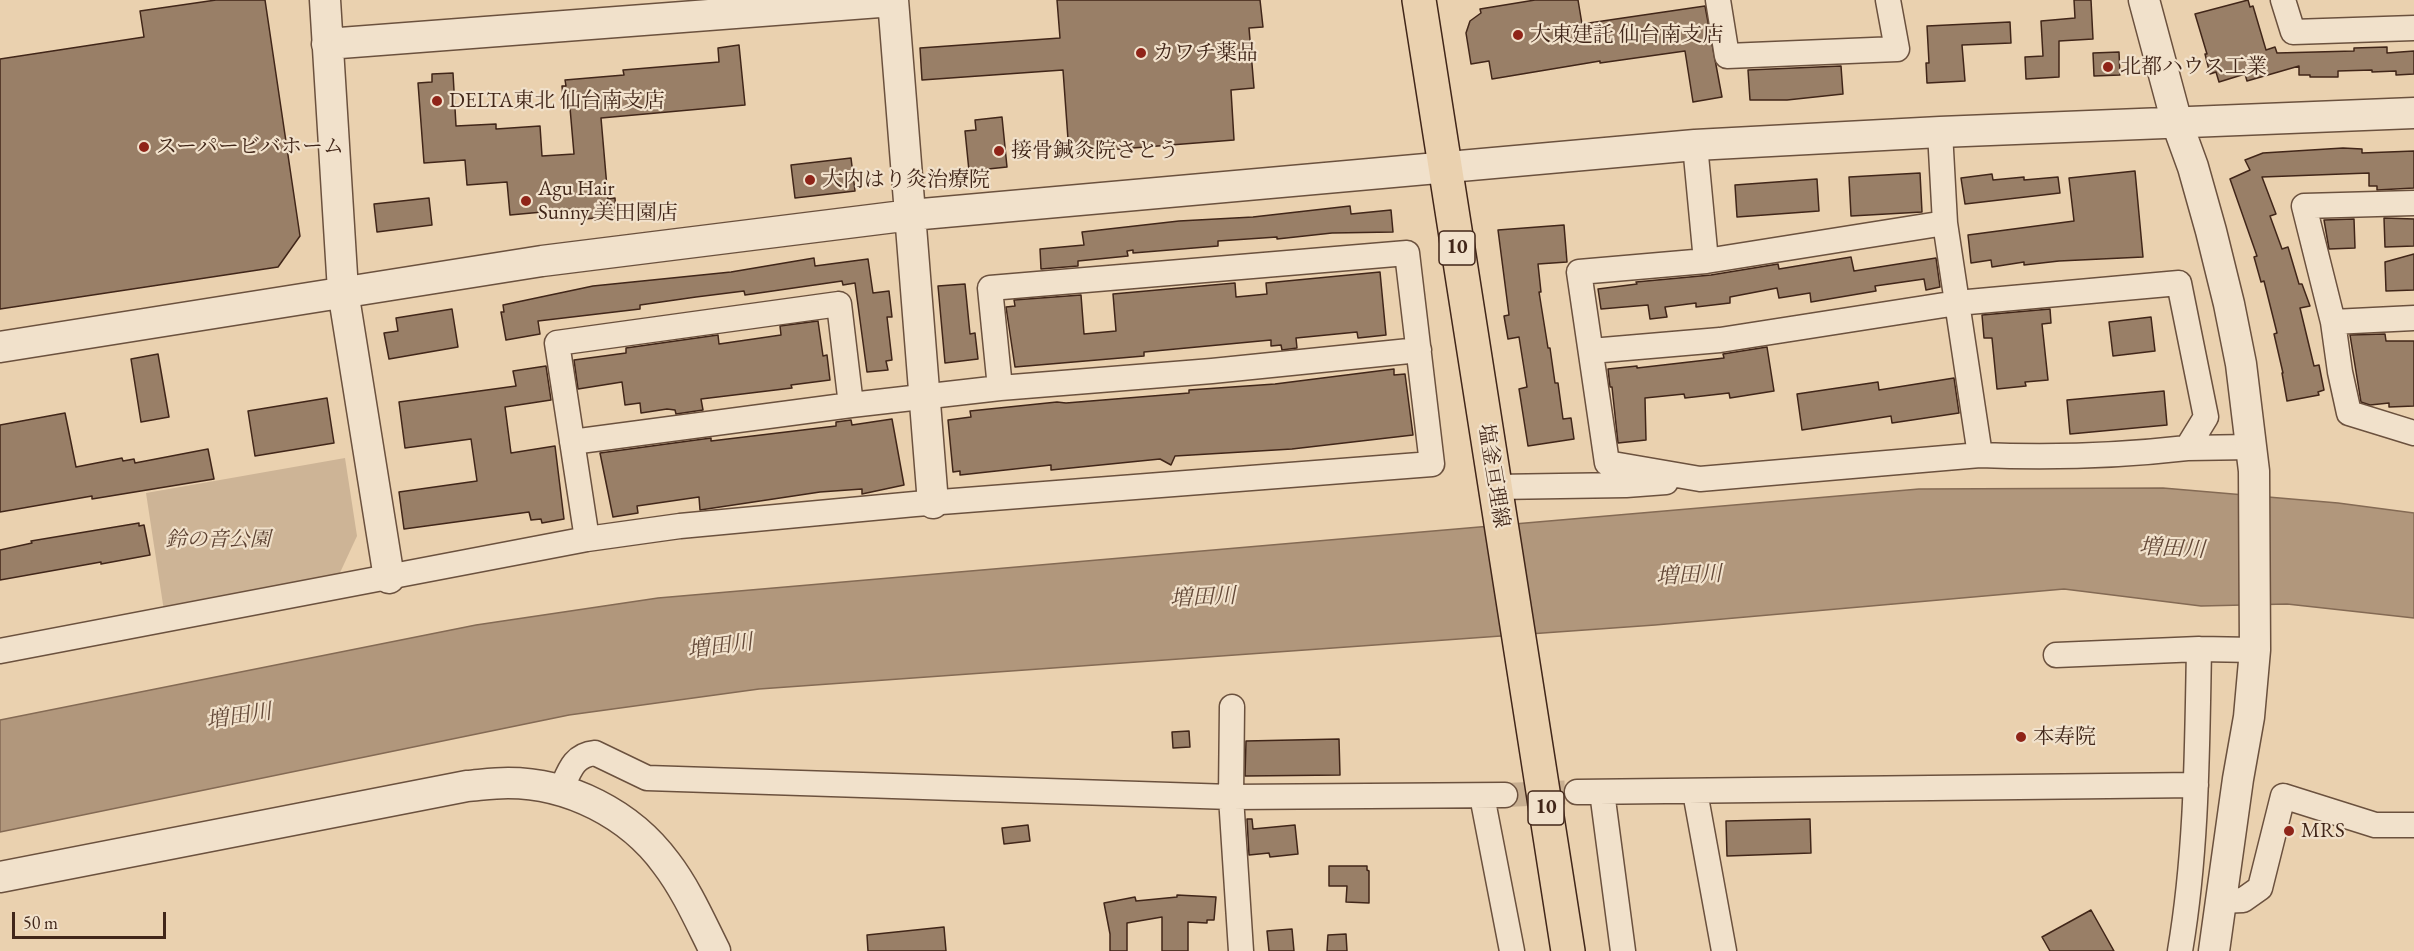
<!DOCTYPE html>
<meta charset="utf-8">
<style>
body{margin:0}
#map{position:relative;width:2414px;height:951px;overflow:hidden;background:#ead1af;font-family:"EB Garamond",serif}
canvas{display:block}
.scale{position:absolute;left:12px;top:912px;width:154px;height:27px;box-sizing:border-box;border:3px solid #412619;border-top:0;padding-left:8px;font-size:18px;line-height:21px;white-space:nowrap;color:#412619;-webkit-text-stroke:4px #f1e1cb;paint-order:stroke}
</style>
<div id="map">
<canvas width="2414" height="951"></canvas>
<div class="scale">50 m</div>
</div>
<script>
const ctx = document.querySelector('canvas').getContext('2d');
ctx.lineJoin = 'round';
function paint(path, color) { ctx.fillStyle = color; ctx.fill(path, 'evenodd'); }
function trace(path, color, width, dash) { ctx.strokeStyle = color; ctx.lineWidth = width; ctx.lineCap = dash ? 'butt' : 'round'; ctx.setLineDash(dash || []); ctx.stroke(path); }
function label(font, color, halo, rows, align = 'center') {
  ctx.font = font + ' "EB Garamond","Noto Serif JP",serif'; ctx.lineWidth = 4.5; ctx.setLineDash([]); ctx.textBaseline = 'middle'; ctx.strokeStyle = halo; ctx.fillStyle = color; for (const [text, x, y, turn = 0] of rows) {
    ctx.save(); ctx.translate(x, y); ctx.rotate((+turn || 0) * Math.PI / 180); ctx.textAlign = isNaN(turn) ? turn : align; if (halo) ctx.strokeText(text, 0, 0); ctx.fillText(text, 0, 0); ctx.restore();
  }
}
paint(new Path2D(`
 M345,458L357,536L338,577L164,611L146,493Z`), '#cdb496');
const water = new Path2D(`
 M2163,488L2338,503L2414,513V618L2287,604L2201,606L2064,589L1655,625L759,689L569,715L0,832V720L476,625L658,598L1919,489Z`);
paint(water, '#b1977c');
trace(water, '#846a54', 1.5);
const building = new Path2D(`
 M216,0H265L300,236L278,267L0,309V59L144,37L140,11Z
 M1057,0H1260L1263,27L1249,28L1254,88L1231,90L1234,140L1069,153L1063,70L922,80L920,48L1060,38Z
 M1535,0H1578L1582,24L1705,6L1722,97L1693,102L1685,51L1600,63V61L1492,79L1489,61L1471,64L1466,33L1470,21L1481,13L1480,9Z
 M2074,0H2091L2093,39L2059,41V77L2026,79L2025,57L2043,56L2041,21L2075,18Z
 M2248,0L2250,7L2253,6L2266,50L2275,47L2277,53L2354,51V48L2387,47V53L2414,51V74L2396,75V71L2372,72V70L2338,71V77H2310V75H2299V66L2247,81L2245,74L2219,82L2216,72L2210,74L2205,54H2207L2195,14Z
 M2010,22L2011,43L1962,45L1965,81L1927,83L1926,63H1929L1927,26Z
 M739,45L745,105L601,118L608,199L615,198L616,216L575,220V209L510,215L507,182L467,185L465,160L424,163L418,83L432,82V74L453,73L456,126L496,124V129L540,126L542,156L574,154L570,108L564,109L562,86H566L565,80L624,75L623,70L719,62L718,48Z
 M2119,52L2120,75L2094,76L2093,53Z
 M1841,66L1843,94L1787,100H1750L1748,70Z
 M1002,117L1007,167L969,171L965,131L976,130L975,120Z
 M2343,148L2362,149V153L2414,151V188L2377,190V186H2369V173L2262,177L2276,214L2270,216L2282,249L2288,247L2299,284H2302L2310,306L2300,308L2314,366L2319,365L2324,390L2318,392L2319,395L2287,401L2282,373H2283L2274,334L2277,333L2264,281L2261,282L2254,257L2257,256L2230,179L2250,170L2245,160L2263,153Z
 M851,158L855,191L795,198L791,165Z
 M2135,171L2143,257L2059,261L2024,265V262L1992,267L1991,260L1971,263L1968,235L2074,221L2069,178Z
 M1920,173L1922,212L1851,216L1849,177Z
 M1992,174L1993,180L2024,177V180L2058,177L2060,193L1965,204L1961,178Z
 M1817,179L1819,211L1737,217L1735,185Z
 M429,198L432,225L377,232L374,204Z
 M1350,206L1351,214L1391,210L1393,232L1332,233L1277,239V237L1218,241V246L1133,253V250L1127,251L1128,256L1078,261V266L1041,269L1040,249L1084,245L1082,232L1179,221L1253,217Z
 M2384,218L2414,219V246L2385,247Z
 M2354,219L2355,248L2329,249L2324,220Z
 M1564,225L1567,262L1538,264L1541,292H1539L1548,348H1550L1555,383H1558L1563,419L1571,418L1574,439L1528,446L1519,389L1527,387L1519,337L1508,339L1504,316L1509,315L1498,230Z
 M2414,254V290L2386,291L2385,262Z
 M1851,257L1854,271L1936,258L1940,287L1926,290L1924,279L1875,286L1876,291L1811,302L1810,293L1779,298L1777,288L1730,297V303L1696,307V303L1665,307L1667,317L1650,319L1648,305L1601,309L1598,289L1637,284L1636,282L1711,275L1778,264L1779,269Z
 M814,258L815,266L868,259L873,293L889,291L892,317H887L892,360L886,361L888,370L867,372L855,283L843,285L842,281L745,295L744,291L696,297L640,305V309L538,321L540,334L506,340L501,312H504L503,305L593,286L731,272Z
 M1380,272L1386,335L1358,338L1357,332L1296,338L1297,348L1282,350L1281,345L1271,346V340L1144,352V356L1015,367L1006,307L1015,306L1014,300L1081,295L1084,334L1116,331L1113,294L1235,283L1236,297L1267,294L1266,283Z
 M965,284L970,334L975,333L978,359L945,363L938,286Z
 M452,309L458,347L389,359L384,333L398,331L396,318Z
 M2050,309L2051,323L2042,324L2048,380L2025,382L2026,386L1997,389L1992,338H1984L1982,315Z
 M2151,317L2155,351L2113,356L2109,322Z
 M818,321L823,356L827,355L830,380L791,385L792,388L701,399L703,410L676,414L675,410L667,409L641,413L640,403L625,405L622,382L578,389L574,360L626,353V348L718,335L719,344L781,335L780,326Z
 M2385,334L2386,341H2414V406L2389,407V403L2370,405L2361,402L2350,335Z
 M1767,347L1774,391L1730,398L1729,393L1685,398L1684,394L1645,398L1646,440L1618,443L1612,387H1610L1608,369L1637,366V368L1724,358L1723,354Z
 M158,354L169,417L141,422L131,359Z
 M546,366L551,400L505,407L511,453L555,446L564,519L542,523L541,519L531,520L529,512L404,529L399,492L477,481L471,439L405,448L399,402L516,386L513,371Z
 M1394,369V375L1405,374L1413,435L1292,449L1175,456L1171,465L1160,459L1051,470V465L960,475V471L953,472L948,420L971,417L970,411L1057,402L1066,403L1189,393V390L1275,384Z
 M1954,378L1959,413L1892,423L1891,416L1802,430L1797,394L1878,382L1879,390Z
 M2164,391L2167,425L2070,434L2067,400Z
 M327,398L334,443L255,456L248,411Z
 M65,413L76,467L122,458L123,461L134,459L135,463L208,449L214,479L92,499V496L0,512V425Z
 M892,419L904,485L862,494V489L820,492L700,510L699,497L637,506L638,513L613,517L600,453L711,438V441L836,426V422L851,420L852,425Z
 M139,523V526L144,525L150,555L101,564V562L0,580V550L32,543L31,541Z
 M1189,731L1190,747L1173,748L1172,732Z
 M1339,739L1340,775L1245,776L1246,741Z
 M1247,819H1252L1253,829L1295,825L1298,854L1270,857L1269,853L1249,855Z
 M1810,819L1811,853L1727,856L1726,821Z
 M1028,825L1030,841L1004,844L1002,828Z
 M1329,866H1367V870L1369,871V903L1346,902L1347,886H1329Z
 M1177,895L1216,897L1214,920H1207V923L1188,922V951H1162V917L1127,923V951H1110V934L1104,903L1135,897L1136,901L1177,897Z
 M2091,910L2114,951H2050L2042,937Z
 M944,927L946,951H868L867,935Z
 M1292,929L1294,951H1269L1267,931Z
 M1346,934L1347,951H1327L1328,935Z`);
paint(building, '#997f67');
trace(building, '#412619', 1.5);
trace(new Path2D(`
 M1505,795L1577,792`), '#c8af91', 24, [24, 12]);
const minor = new Path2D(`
 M1718,0L1727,56L1897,49L1888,0
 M2283,0L2293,32L2414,28
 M1695,145L1706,261L1579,272L1607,463L1700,479L1980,455L1945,223L1940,132
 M2414,203L2304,206L2333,322L2340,372L2349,413L2414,433
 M1706,261L1945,223
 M2333,322L2414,318
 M1591,351L1720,340L1957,303L2179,283L2206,417L2187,448C2117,456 2050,458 1980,455
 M1000,388L1212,371L1419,350
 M572,442L851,405
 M2187,448L2252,447
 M1495,487L1626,485L1666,482
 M0,651L587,539L680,526L915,504L1432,464L1407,253L990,288L1000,388L851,405L839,304L557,343L587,539
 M2056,655L2199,649L2255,650
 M1232,707L1231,797L1241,951
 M561,790C569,772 573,755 595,753L647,778L1231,797L1505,795
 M1577,792L2196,785
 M1602,792L1623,951
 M1695,792L1724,951
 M1482,796L1512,951
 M2220,901L2243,900L2260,888L2283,796L2375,825H2414
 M2180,951C2197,851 2197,750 2199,649`);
const tertiary = new Path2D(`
 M325,0L343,291L389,578
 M893,0L933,503
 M2144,0L2177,123L2193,167L2211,231L2229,304L2241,364L2254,471L2255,650L2249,717L2238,779L2214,951
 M327,44L893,1
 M0,347L542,261L911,215L1695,145L1940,132L2414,113
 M0,877L467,786C480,785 494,783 508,783C569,783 630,814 666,863C686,889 700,921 715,951`);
const primary = new Path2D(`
 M1419,0L1568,951`);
trace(minor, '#6b513e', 27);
trace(tertiary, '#6b513e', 33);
trace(primary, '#412619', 36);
trace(minor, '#f1e1cb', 24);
trace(tertiary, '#f1e1cb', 30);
trace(primary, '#ead1af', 33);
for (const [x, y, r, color] of [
 [1518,35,6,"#8f2418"],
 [1141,53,6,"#8f2418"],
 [2108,67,6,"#8f2418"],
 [437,101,6,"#8f2418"],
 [144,147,6,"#8f2418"],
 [999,151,6,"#8f2418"],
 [810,180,6,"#8f2418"],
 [526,201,6,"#8f2418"],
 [2021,737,6,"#8f2418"],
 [2289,831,6,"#8f2418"]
]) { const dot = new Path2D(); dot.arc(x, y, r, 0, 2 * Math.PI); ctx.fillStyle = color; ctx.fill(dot); trace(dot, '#f1e1cb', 2); }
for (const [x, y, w] of [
 [1457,248,36],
 [1546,808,36]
]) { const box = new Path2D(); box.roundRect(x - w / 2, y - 17, w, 34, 4.5); ctx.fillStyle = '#f1e1cb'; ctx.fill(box); trace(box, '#412619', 1.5); }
label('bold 20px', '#412619', null, [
 ["10",1457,248],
 ["10",1546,808]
]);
label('21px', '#412619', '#f1e1cb', [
 ["大東建託 仙台南支店",1530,35],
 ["カワチ薬品",1153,53],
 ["北都ハウス工業",2120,67],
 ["DELTA東北 仙台南支店",449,101],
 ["スーパービバホーム",156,147],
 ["接骨鍼灸院さとう",1011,151],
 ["大内はり灸治療院",822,180],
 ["Agu Hair",538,189],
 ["Sunny 美田園店",538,213],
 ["本寿院",2033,737],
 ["MRS",2301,831]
], 'left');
label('21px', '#412619', '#f1e1cb', [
 ["塩釜亘理線",1493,476,81]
]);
label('italic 21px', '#5d4232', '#f1e1cb', [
 ["鈴の音公園",218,540]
]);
label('italic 22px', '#634837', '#f1e1cb', [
 ["増田川",2172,549,3],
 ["増田川",1689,576,-3],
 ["増田川",1203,598,-3],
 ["増田川",720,647,-8],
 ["増田川",239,717,-9]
]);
</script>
